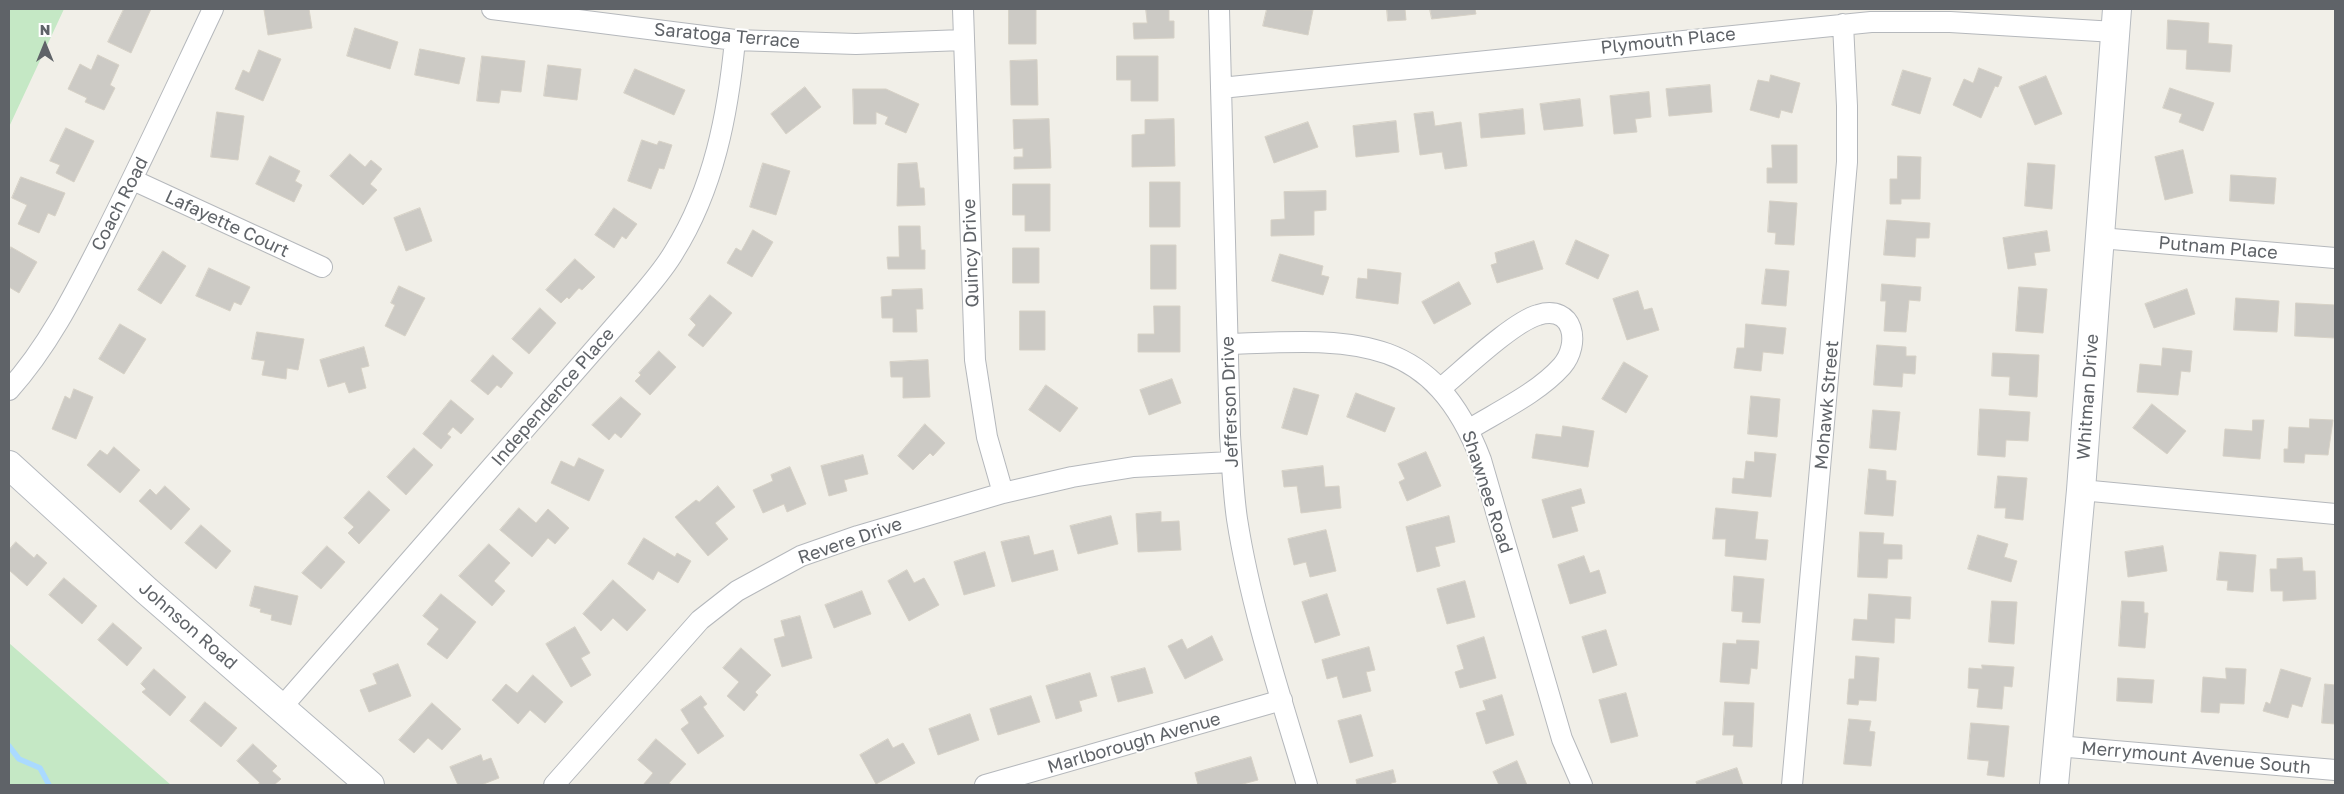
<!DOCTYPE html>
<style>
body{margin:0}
#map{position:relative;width:2344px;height:794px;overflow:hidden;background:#f1efe8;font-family:"Golos Text",sans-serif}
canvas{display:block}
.frame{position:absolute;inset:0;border:10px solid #5f6368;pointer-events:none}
.north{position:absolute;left:20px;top:20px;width:50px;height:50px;-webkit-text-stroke:4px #fff;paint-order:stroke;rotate:0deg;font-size:14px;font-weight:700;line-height:20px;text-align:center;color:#5f6368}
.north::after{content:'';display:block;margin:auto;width:18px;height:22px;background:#5f6368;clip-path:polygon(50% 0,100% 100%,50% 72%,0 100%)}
</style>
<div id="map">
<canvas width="2344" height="794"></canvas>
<div class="frame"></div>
<div class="north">N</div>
</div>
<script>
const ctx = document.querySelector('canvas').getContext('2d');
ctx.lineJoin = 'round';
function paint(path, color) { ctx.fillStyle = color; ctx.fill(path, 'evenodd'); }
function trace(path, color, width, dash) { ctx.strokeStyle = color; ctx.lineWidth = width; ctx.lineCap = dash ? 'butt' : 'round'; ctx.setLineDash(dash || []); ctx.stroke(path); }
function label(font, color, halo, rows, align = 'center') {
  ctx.font = font + ' "Golos Text",sans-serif'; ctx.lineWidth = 4; ctx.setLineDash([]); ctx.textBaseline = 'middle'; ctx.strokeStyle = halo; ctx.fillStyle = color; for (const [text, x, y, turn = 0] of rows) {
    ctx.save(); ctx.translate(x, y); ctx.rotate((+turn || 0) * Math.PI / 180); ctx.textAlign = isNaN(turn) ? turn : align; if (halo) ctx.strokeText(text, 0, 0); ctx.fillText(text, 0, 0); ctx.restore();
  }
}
paint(new Path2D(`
 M9,9H64L9,127Z
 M9,643L171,785H9Z`), '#c5e8c5');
trace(new Path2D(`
 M9,746L19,759L40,768L49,785`), '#aadaff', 5.5);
const building = new Path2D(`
 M124,9H151L131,53L108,42Z
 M309,9L312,28L268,35L264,10Z
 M1009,9H1036V44H1009Z
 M1146,9H1169V21H1174V38L1134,39L1133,23H1147Z
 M1267,9L1313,10L1308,35L1263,26Z
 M1387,9H1405L1406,20L1388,21Z
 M1430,9H1475L1476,14L1432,19Z
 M2168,20L2209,23L2208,43L2232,45L2230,72L2186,69L2187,50L2167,49Z
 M355,28L398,42L390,69L347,56Z
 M420,49L465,58L459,84L415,75Z
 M259,50L281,59L263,101L235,89L243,70L249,73Z
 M98,55L119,65L110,85L115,88L104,110L85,102L87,98L68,89L80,64L91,70Z
 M482,56L525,61L521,92L501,90L499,103L477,101Z
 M1117,56H1158V101H1131V80H1117Z
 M1037,60L1038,105H1011L1010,61Z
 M548,65L581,69L577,100L544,96Z
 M1979,68L2002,77L1998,87L1995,86L1981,118L1953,105L1964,79L1973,83Z
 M635,69L685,90L674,115L624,93Z
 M1903,70L1931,78L1920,114L1892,105Z
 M1771,75L1800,83L1792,113L1781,110L1779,118L1750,110L1758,80L1769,82Z
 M2046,76L2062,114L2035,125L2019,87Z
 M1710,85L1712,112L1669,116L1666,89Z
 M805,87L821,107L786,134L771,114Z
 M2170,88L2214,103L2203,131L2179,122L2182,114L2163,108Z
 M853,89H886L919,104L906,133L885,124L888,117L876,112V124H854Z
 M1649,92L1651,117L1635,119L1637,132L1614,134L1610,96Z
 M1580,99L1583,126L1544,130L1540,104Z
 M1523,109L1525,134L1481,138L1479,114Z
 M217,112L244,116L238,160L211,157Z
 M1433,112L1435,126L1461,122L1467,166L1445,169L1442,152L1420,155L1414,114Z
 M1049,119L1051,168L1014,169V157H1023V148L1014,149L1013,120Z
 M1174,119L1175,166L1132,167V135L1145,134V120Z
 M1396,121L1399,152L1356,157L1353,126Z
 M1308,122L1318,147L1274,163L1265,137Z
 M66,128L94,141L74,182L56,173L60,165L50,161Z
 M642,140L657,145L659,141L672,145L664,169L659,168L651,189L628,181Z
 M1772,145H1797V183H1767V168H1772Z
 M2183,150L2193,193L2165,200L2155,157Z
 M350,154L365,167L371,160L382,169L370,184L377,190L363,205L330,176Z
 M270,156L300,171L295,181L302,185L294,202L256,184Z
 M1898,156L1921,157L1920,199H1901V204H1890V179H1897Z
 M763,163L790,171L776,215L750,207Z
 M917,163L920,188H924L925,205L897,206L898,164Z
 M2028,163L2055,165L2052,209L2025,206Z
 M2231,175L2276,178L2274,204L2230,201Z
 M21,177L65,193L55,216L48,213L39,233L18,224L27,205L12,198Z
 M1150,182H1180V227H1150Z
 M1013,184H1050V231H1025V215H1013Z
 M1326,191V210L1314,211V235L1271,236V220L1285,219L1284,192Z
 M1770,201L1797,203L1794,245L1775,244L1776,233L1768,232Z
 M420,208L432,241L406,251L394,218Z
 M614,208L637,224L626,239L622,236L614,248L595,235Z
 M1887,220L1930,223L1929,238H1916L1915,257L1884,255Z
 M899,226H920L921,250H925V269H888L887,257H899Z
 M753,230L773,242L752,277L727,263L736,248L741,251Z
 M2047,231L2050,251L2034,253L2036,265L2008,269L2003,238Z
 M1576,240L1609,255L1598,279L1566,264Z
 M1534,241L1543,269L1497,283L1491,265L1497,263L1495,253Z
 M1151,245H1176V289H1151Z
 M11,247L37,262L19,293L9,287V251Z
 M1013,248H1039V283H1013Z
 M163,251L186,266L161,304L138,290Z
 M1280,254L1323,266L1321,275L1329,277L1323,295L1272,281Z
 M575,259L595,277L582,290L579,288L569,299L567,297L561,303L546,290Z
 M209,268L250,287L241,305L234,302L230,311L196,296Z
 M1368,269L1401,273L1398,304L1356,298L1358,278L1367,279Z
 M1766,269L1789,271L1786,306L1762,304Z
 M1459,282L1471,304L1434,324L1422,302Z
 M1882,284L1921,287L1920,301L1909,300L1906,332L1884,331L1886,301H1881Z
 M399,286L425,298L405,336L385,326L395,305L391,303Z
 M2019,287L2047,289L2043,333L2016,331Z
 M922,289L923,309H916L917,332H893V318H882L881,297L892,296V290Z
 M2187,289L2195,314L2154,328L2145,304Z
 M1638,291L1644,310L1652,308L1659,330L1627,340L1613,299Z
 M710,295L732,313L703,347L688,335L696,325L690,319Z
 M2236,298L2279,301L2277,332L2234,330Z
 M2296,303L2335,305V338L2295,336Z
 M1154,306H1180V352H1138V334H1154Z
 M540,308L556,323L529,354L512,339Z
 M1020,311H1045V350H1020Z
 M120,324L146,339L124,374L99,359Z
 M1746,324L1786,328L1783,354L1763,352L1761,371L1734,368L1737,348H1744Z
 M257,332L304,339L298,370L287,368L286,379L262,375L265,361L252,359Z
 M1877,345L1906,347V356H1916L1915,374L1903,373L1902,387L1874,385Z
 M364,347L369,366L361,368L366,388L349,393L345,382L328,387L320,360Z
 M2163,348L2192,351L2190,372L2181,371L2178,395L2137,392L2140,364L2161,366Z
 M659,351L676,367L650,395L635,381L641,375L639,373Z
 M1993,353L2039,355L2037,397L2009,395L2010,377L1992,376Z
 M493,355L513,373L501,388L497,385L488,395L471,381Z
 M928,360L930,397L903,398V377H891L890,362Z
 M1624,362L1648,376L1626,413L1602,399Z
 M1172,379L1181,403L1149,415L1140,390Z
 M1046,385L1078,408L1060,432L1029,410Z
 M1294,388L1319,395L1307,435L1282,428Z
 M74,389L93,397L76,439L52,429L65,396L70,399Z
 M1356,393L1395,408L1385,432L1347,417Z
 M1751,396L1780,399L1777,437L1748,434Z
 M621,397L641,414L621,438L615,433L609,440L592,425Z
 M451,400L474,419L461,434L453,427L447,434L451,437L441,449L423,434Z
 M2152,404L2186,431L2167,454L2133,428Z
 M1980,409L2030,412L2028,441L2006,440L2005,457L1978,455Z
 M1873,410L1900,412L1896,450L1870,448Z
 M2310,419L2333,420L2328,455L2305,454L2304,463L2284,462V449H2288L2289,427L2309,428Z
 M2253,420H2264L2260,459L2223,456L2225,429L2252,431Z
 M925,424L945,443L933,456L930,453L913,470L898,456Z
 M1563,426L1594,431L1588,467L1532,458L1536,434L1561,437Z
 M114,447L140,470L120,493L87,465L100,450L107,455Z
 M414,448L433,465L406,495L387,477Z
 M1426,452L1441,486L1407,501L1399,482L1405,479L1398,464Z
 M1755,452L1776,454L1771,497L1732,493L1733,478L1744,479L1746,461L1754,462Z
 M863,455L868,474L844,480L847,491L829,496L821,466Z
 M579,458L604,470L589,501L551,483L561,461L574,467Z
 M1323,466L1325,487L1339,486L1341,508L1301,513L1297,486L1284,487L1282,471Z
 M790,467L806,504L787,512L784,504L763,513L753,490L773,481L771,475Z
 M1869,469L1886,471V480L1896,481L1893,516L1865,514Z
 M1998,476L2027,478L2023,520L2005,518L2006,508H1995Z
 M165,486L190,509L171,530L139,501L150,489L156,495Z
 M718,486L735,507L715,523L728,539L708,556L675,517L696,500L699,502Z
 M1581,489L1585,503L1571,507L1578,531L1553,538L1542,500Z
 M369,491L390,510L359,544L348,533L354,527L344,518Z
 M519,508L536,523L548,509L569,528L555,544L548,538L532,557L500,530Z
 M1716,508L1758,512L1755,539L1768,540L1766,560L1725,556L1726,539H1713Z
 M1161,512V522L1179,521L1181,550L1138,552L1136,514Z
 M1111,516L1118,544L1078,554L1070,526Z
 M1449,516L1455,542L1435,547L1440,566L1417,572L1406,527Z
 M201,525L231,551L216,569L185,543Z
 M1326,530L1336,571L1310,577L1306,562L1294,565L1288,539Z
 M1860,532L1884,533L1883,544L1902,545V559H1888L1887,578L1858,577Z
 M1978,535L2008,544L2004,557L2017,561L2011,582L1968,569Z
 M1029,536L1034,555L1053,550L1058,570L1012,582L1001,542Z
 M644,538L675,557L677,553L691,561L678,583L658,571L653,580L628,564Z
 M16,542L34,558L37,554L47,563L27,586L9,570V550Z
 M489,544L510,563L494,581L505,591L492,606L459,576Z
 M327,546L345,562L321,589L302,573Z
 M2163,546L2167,571L2128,577L2125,552Z
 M985,552L995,586L964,595L954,562Z
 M2220,552L2256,555L2253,592L2227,590L2228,581L2217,580Z
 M1584,556L1590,573L1599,570L1606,593L1570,604L1558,565Z
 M2302,558L2303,571H2315L2316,599L2283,601V591H2271L2270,569H2277V559Z
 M907,570L914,583L924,578L939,605L909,621L888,581Z
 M1734,576L1764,579L1760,623L1742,622L1743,612L1732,611Z
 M64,578L97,606L82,624L49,595Z
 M613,580L646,610L627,631L613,618L601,631L583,614Z
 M1465,581L1475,617L1447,624L1437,589Z
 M255,586L298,596L291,625L271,620L272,615L260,612L261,609L250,606Z
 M862,591L871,614L834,628L825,605Z
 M441,594L476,622L447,659L427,644L439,629L423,616Z
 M1327,594L1340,635L1315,643L1302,602Z
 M1869,594L1911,597L1910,619L1895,618L1894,643L1852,640L1854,619L1867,620Z
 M1992,601L2017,602L2014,644L1989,642Z
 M2122,601L2144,602V613H2148L2145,648L2119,646Z
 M800,616L812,658L782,667L774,639L785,636L781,621Z
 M113,623L142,648L127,666L98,640Z
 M575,627L590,653L581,658L591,675L571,687L546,644Z
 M1606,630L1617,665L1593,673L1582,637Z
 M1212,636L1223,660L1185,679L1168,646L1182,639L1187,649Z
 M1484,637L1496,678L1460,688L1455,672L1464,669L1457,646Z
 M1737,640L1759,641L1757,669L1751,668L1749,684L1720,682L1723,643L1736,644Z
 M1369,647L1375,670L1366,672L1371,691L1343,698L1337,676L1327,679L1322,660Z
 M741,648L771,675L755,692L758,695L744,711L727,696L739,682L723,668Z
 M1856,656L1879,658L1876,701L1859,700L1858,705L1847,704L1849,679H1854Z
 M398,664L411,696L369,712L360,690L377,684L373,674Z
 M1982,665L2014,667L2012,687L2004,686L2002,709L1977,707L1979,689L1968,688L1969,668L1982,669Z
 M1145,668L1153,693L1118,702L1111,677Z
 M2226,668L2246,669L2244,704L2220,703L2219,713L2201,712L2203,677L2226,679Z
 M154,669L186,697L170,716L142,692L146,689L141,684Z
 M2281,669L2311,678L2302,707L2292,704L2288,718L2263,711L2266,702L2270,704Z
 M1090,673L1097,696L1079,701L1082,711L1056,719L1046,686Z
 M533,675L563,702L545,723L530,710L518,724L492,700L506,684L517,693Z
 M2118,678L2154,680L2152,703L2117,701Z
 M2325,684L2335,685V724L2322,723Z
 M1626,693L1638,736L1611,743L1599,700Z
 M1502,695L1514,735L1486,744L1476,713L1486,710L1483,701Z
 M701,696L707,704L703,707L724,736L698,754L681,729L689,723L681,710Z
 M1031,696L1040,722L998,735L990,709Z
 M205,702L237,728L221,747L190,721Z
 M1725,702L1754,703L1752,747L1733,746L1734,735H1723Z
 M432,703L461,729L442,750L428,738L414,753L399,740Z
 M970,714L979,740L938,755L929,729Z
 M1361,715L1373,756L1350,763L1338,721Z
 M1849,719L1871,721L1869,731L1875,732L1871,766L1844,764Z
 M1971,723L2009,726L2004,777L1987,775L1989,761L1968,759Z
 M656,739L686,764L669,783L672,785H643L653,773L638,760Z
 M888,739L893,748L903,743L915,763L876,784L860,755Z
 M253,744L277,766L272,771L281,779L274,785H257L260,783L237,761Z
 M481,755L483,761L491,758L499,778L481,785H458L450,767Z
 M1251,757L1258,780L1239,785H1198L1195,773Z
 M1517,761L1527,785H1499L1493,772Z
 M1737,768L1743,785H1697L1696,782Z
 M1393,770L1396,782L1391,783V785H1357L1356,780Z`);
paint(building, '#cccac5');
trace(building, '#d6d1c6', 1);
const street = new Path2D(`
 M492,9L735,40L856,44L963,40
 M963,9L975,360L987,437L1003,493
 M1219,9L1230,435C1232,463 1233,491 1237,519C1251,609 1281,698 1307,785
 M1221,88L1871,22H1950L2115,32
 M133,180L322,267
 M2100,238L2335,258
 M1229,344C1347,340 1431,329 1481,460L1562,739L1582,785
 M1441,388C1464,369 1513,322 1538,315C1574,304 1581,344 1562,366C1538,393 1499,411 1468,430
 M9,390C48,347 75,293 101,242C140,165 176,87 213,9
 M2081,490L2335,514
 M282,707L634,304C648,287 663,271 674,252C714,188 728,114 735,40
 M2057,746L2335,770
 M554,785L700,620L737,591L801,556L858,536L1003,493L1072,477L1134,467L1231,462
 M985,785L1282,700
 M1792,785L1847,162V106L1843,24`);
const secondary = new Path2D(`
 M9,465L147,591L370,785
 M2054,785L2081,490L2117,9`);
trace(street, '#b5b8bc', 22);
trace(secondary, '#b6babf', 30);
trace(street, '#fff', 20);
trace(secondary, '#fff', 28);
label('18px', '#5f6368', '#fff', [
 ["Saratoga Terrace",727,36,5],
 ["Plymouth Place",1668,41,-6],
 ["Coach Road",120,204,-63],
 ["Lafayette Court",227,224,25],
 ["Putnam Place",2218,248,5],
 ["Quincy Drive",971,253,-92],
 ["Independence Place",553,397,-49],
 ["Whitman Drive",2088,397,-86],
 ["Jefferson Drive",1230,402,-92],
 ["Mohawk Street",1827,405,-85],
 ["Shawnee Road",1487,492,72],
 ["Revere Drive",850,541,-19],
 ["Johnson Road",188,626,41],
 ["Marlborough Avenue",1134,743,-16],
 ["Merrymount Avenue South",2196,758,5]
]);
</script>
